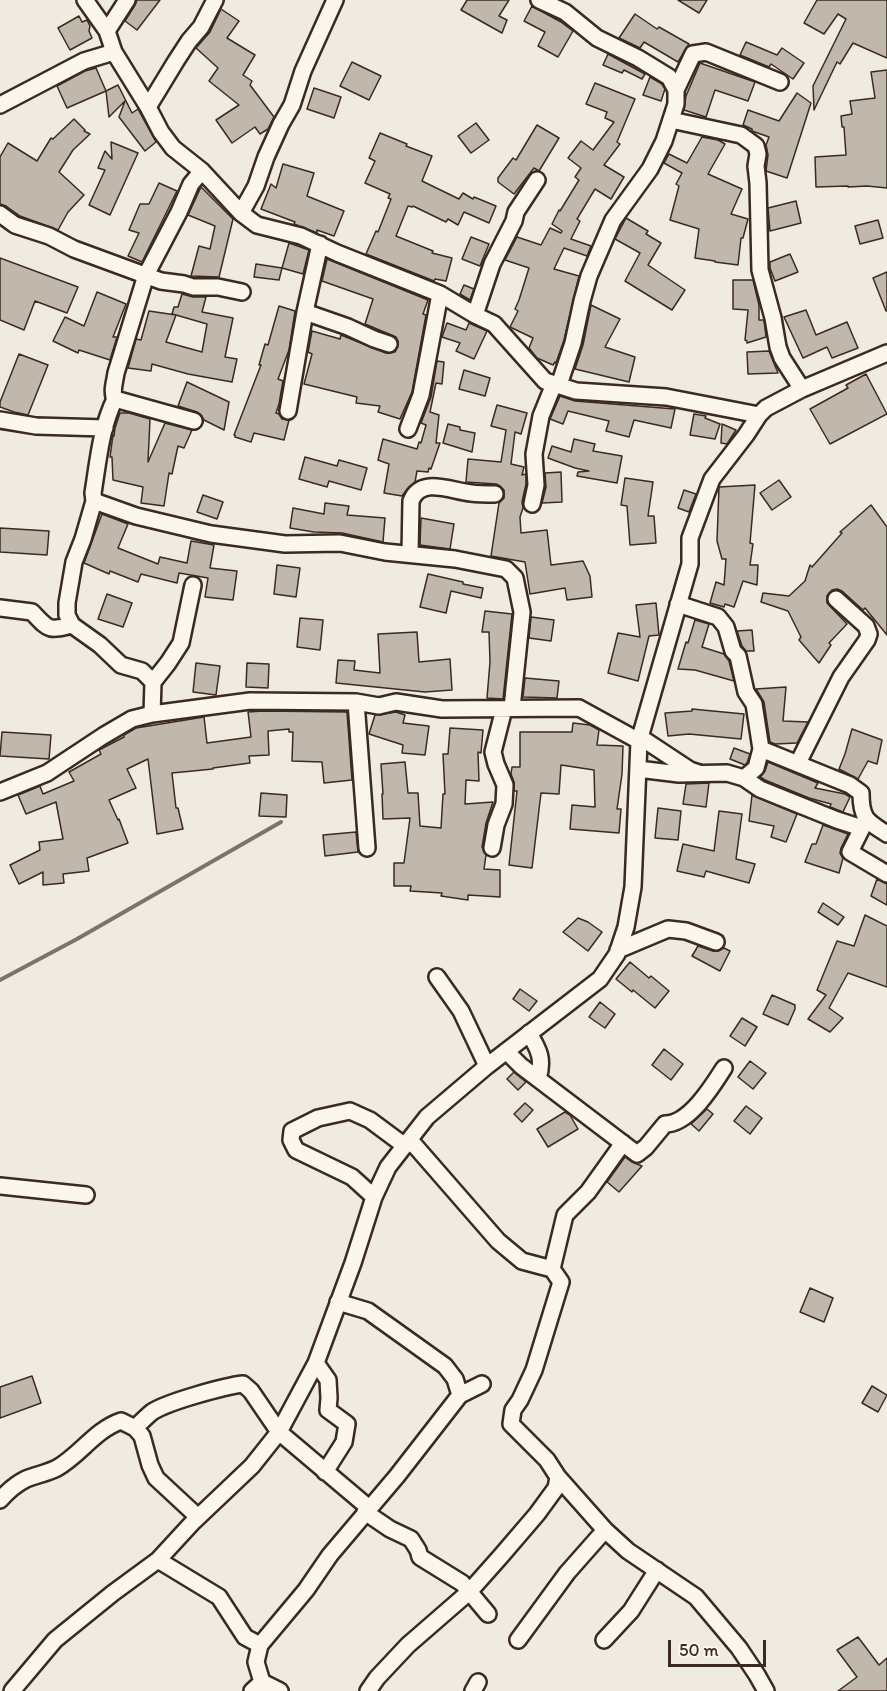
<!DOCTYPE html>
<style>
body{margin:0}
#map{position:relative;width:887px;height:1691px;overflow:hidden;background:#f0ebe0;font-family:Itim,sans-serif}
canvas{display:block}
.scale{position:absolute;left:668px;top:1640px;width:98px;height:27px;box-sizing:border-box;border:3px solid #3b2a1e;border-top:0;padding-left:8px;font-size:18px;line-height:21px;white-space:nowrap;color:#3b2a1e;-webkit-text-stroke:4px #fbf7ec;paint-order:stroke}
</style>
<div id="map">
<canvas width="887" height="1691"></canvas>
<div class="scale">50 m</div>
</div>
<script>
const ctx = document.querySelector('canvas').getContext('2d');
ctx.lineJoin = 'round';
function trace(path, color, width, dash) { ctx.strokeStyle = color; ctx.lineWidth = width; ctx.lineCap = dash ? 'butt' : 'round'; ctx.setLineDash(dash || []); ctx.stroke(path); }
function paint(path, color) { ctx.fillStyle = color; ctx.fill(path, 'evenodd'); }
trace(new Path2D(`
 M0,980L77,939L281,822`), '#7f7367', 4);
const building = new Path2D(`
 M137,0H160L137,30L125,21L135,5Z
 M467,0H509L499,16L507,20L502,33L461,10Z
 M678,0H707L699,13Z
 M817,0H887V58L853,43L840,64L837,62L814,110L813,86L846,19L838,14L824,34L804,23Z
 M532,6L561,22L573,31L558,57L538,46L545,32L524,21Z
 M221,9L239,21L227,38L255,55L243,75L252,81L250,85L274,117L268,129L260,134L255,127L232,143L216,120L239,105L209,81L218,68L196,48L210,32Z
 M635,14L657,29L659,27L689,44L678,62L644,42L640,48L619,38Z
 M79,16L82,22L87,20L90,26L89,31L92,38L70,50L58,28Z
 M746,42L777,55L782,48L804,63L793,79L771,64L769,67L740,55Z
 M608,54L645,74L642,79L624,70L622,73L603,65Z
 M352,62L381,76L369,100L340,86Z
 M700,63L755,82L748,101L715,90L706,117L684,110L686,96Z
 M96,68L106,91L67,108L57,86L85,71Z
 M887,70V188L867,186L848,187V186L816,187L815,157L846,155L844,127H842L841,116L852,114L850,101L875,98L871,72Z
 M650,77L662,84L665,89L661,101L643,95Z
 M595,83L635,99L617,142L620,144L604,165L624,177L611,199L595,189L577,219L580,221L571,239L591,246L587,256L564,248L554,269L579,276L564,340L556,363L555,362L553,365L537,358L529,348L533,338L510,327L518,311L515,309L519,300L529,268L505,260L517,237L541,245L550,228L561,233L562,231L552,224L559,210L560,211L579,180L575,177L581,168L568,158L581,141L593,150L614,122L605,118L607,112L586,104Z
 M118,85L132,113L138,109L156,142L145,151L119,117L125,101L109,117L106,91Z
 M314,88L341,97L334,118L307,109Z
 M797,93L811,103L787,178L766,171L768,155L766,145L769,137L752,131V129L743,125L748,110L779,121Z
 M74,119L85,130L84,131L90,134L73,150L59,172L84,195L68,212L58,230L20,216L6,206L0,204V157L8,143L37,161L51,138L53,139Z
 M476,123L489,140L471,153L458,136Z
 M537,125L559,138L539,171L534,168L514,194L498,182V178L513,158L516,160Z
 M380,133L407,144L406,146L432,156L422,181L459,199L463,193L473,199L474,197L496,206L489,223L464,212L458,225L448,219L446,222L413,206L412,207L408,206L396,236L433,251L432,253L452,258L446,281L435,279L434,281L366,254L376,231L378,232L391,199L388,198L390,194L365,183L375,161L369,158Z
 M702,137L718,140L725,144L708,174L742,189L731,214L748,219L743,238H741L738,265L715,262V261L695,258L699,229L670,220L679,186L676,184L682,173L664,163L669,154L687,163Z
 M111,142L138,153L110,215L89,205L105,170L98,168L105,151L112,159Z
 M283,164L314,173L307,196L344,211L334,236L317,230V233L294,224L295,222L261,209L271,184L276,188Z
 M159,183L177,191L142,262L128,256L139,233L129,230L140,204H149Z
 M201,187L233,219L219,277L191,276L199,246L210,249L215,226L188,215Z
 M796,201L801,223L770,231L768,208Z
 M626,218L648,231L646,234L661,243L648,265L685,290L672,310L625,281L640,253L615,239Z
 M878,220L883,238L860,244L855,226Z
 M471,237L489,244L480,266L462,259Z
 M289,243L309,250L303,274L282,268Z
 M790,254L798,272L775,281L770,268V262Z
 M0,258L78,287L67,313L35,301L24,330L0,320Z
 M327,259L428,300L423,314L426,315L412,392L400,419L378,412L380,406L356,403L357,397L304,384L312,354L308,352L312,331L340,339L341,335L386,353L395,352L398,346V341L396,337L365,324L373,299L322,281Z
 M256,264L282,268L279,280L254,277Z
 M887,272V311H886L873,278Z
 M733,280H753L759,305V320H764L766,337L747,343V341L745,340L748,310L733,309Z
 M464,285L474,289L470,300L460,294Z
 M97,292L126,304L113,337H117L110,360L79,350L78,353L53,341L65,317L84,326Z
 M182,294L193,297H206L202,312L233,318L225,357L237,359L232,382L188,374L152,364L151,371L128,368L136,339L141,340L149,311L176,315L172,314L174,307H178ZM176,315L207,324L202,352L166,342Z
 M591,305L620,319L605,347L635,357L629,382L575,369L583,345Z
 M279,306L295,311L289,350L278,379L283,381L279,404L276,413L279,414L282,419L289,420L284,440L254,433L251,442L235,437V435H234L261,365H259L265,344L268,345Z
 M806,310L816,335L847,322L858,348L832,358L827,347L803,358L784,317Z
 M447,323L466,330L469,323L487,331L474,359L456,351L460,343L442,337Z
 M769,351L778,373L748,374L747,352Z
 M19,354L48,365L28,415L14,412L0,407V402Z
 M437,361L444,362L442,384L436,383L430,412L439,415L436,443H440L431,469L429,468L428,472L417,471L415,482L408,488L402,496L384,493L389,464L378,460L383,439L417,449L419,442L421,443L426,425L421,423L431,397Z
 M464,370L490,378L485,396L459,389Z
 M866,374L887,414L830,444L810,409L848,388L846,385Z
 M187,382L229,402L224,430L204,420L201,415L197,412L178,406Z
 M560,396L575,401L675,409L671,428L634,420L629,437L606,431L609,421L568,411L563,424L550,419Z
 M497,405L527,413L521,434L515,432L511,464L524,467L522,475L526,474V484L522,502L523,508L520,517L521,533L547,530L551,565L583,561L590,576L592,597L567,600L565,588L530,594L525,562L491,556L499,503L504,498V490L500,486L496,484L466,482L468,459L501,462L506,430L491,426Z
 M120,413H129L150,419L148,462L165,423L192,430L184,448L178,446L172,474L169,473L164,506L141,503L143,487L113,480L112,457H110L113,435L114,436L115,428Z
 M694,414L706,416L705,418L720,424L715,439L690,435Z
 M448,424L460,427V430L475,433L472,452L443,443Z
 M722,424L736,430L727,444L721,443Z
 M574,439L595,444L593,451L622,456L617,483L577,476L578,472L589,471L575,468L548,458L552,446L571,452Z
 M305,457L337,466L339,460L367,468L361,490L329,481L327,487L299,479Z
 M561,472L562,502L542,503L546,487L545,473Z
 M625,478L653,482L648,516H654L656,543L630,545L627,506L621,505Z
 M779,480L791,497L772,510L760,493Z
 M755,485L750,543L753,544L750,565H758L757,585L743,581L734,607L725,604L724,607L710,603L716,582L724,585L726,559H722L717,541L719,487Z
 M684,490L696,494L689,512L678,508Z
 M203,495L223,502L217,519L197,512Z
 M325,503L349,506L347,515L385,518L383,542L342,533L314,532L290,528L293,508L324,514Z
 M871,505L887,527V635L865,608L863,610L842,591L837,589L832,590L827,596V603L847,624L829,643L831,645L819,663L799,640L801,637L788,611L761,602L763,593L789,596L805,581L810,565L812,567L842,533L840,532Z
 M102,514L128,524L118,548L158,564L160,557L187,563L191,541L214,545L210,568L237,571L233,600L205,597L208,578L179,573L177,583L141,574L138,582L110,571L109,574L84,563Z
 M421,518L454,524L450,549L420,545Z
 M0,528L49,531L47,555L0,552Z
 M277,565L300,568L296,597L274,594Z
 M428,574L463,582V584L483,588L481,598L451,591L446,613L420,607Z
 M107,594L132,603L123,627L98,619Z
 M656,603L659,635L649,636L638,681L608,673L618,633L640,637L636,605Z
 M485,611L512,614L503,699L487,698L490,662L489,632H482Z
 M531,617L554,620L551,641L529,638Z
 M300,618L323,620L320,650L297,647Z
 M695,620L709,624L702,647L724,654L729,661L734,681L695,670L678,669L686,642L688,643Z
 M752,630L754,651H746L742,646L737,631Z
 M417,632L419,662L450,659L452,690L425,692L336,683L338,660L355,661L354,670L380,673L378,634Z
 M196,663L220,666L216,695L193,692Z
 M247,663L269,664L268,688L246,687Z
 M525,678L559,681L557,698L523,697Z
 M786,687L783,721L808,722L797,743L775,744L770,742L764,702L756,689Z
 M692,709L744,714L741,739L689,734L668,736L665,713L692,711Z
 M263,711L347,712L352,780L324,783L322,762L292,761L293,732H289V729L268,731L269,755L249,756L250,763L213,768V769L172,773L176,808H178L183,829L157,834L148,759L127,769L136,788L109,800L118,820L119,819L128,843L87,858L89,871L63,874L64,883L43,885V872L19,884L10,865L40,850L39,842L63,839L56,802L26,814L18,795L40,786L43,794L74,781L69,772L101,754L99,750L124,737V735L136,728L204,717L207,743L251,737L248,712Z
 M396,712L405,715L403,723L429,726L425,755L402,753L403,745L369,734L375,715Z
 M573,723L590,725L599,730L597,745L623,746L622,774L617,809H621L619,833L570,829L572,805L595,807L594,770L561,765L559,794L541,793L532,868L509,865L517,791H514V782L511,774L512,767H520V732H572Z
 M450,728L483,730L481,753L478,752L479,781L466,780L465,804L493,802L486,823L482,847L486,855L484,869L500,870V897L468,895V900L441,896L442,893L410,891L411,886H394V863H404L410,818L383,819L382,794H383L381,764L405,762L408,793H418L420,826L441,828L443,794H445L443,754H448Z
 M852,729L882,740L877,764L868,761L858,779L839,769L845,754Z
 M2,732L51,735L49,759L0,756Z
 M734,748L750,754L747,763L745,765L730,759Z
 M768,762L818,783L815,788L845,794L850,797L843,812L830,807L831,804L809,798L765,780L760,777L765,771Z
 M709,783L706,807L683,804L686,784Z
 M261,793L287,795L286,817L259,816Z
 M752,795L797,814L786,842L771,837L774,826L749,821Z
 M658,808L681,811L678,840L655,838Z
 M719,811L742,814L736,859L755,864L749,883L706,871L704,877L677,871L683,844L714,851Z
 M823,825L848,834L841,848L840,853L843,858L839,873L805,862L812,844H816Z
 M356,832L358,852L325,856L323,835Z
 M877,879L887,884V905L871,896Z
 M823,903L844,917L838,925L818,912Z
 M865,915L887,926V987L848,973L829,1008L843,1018L830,1032L808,1019L826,995L817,990L837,941L854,946Z
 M578,918L588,922L602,932L588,951L563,932Z
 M698,946L713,951H718L724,948L730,951L720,971L692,956Z
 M630,962L649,978L651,976L669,991L655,1008L633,990L632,992L616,979Z
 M520,989L537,1001L529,1011L513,999Z
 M772,995L795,1005V1009L788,1025L763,1014Z
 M600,1002L615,1014L605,1028L589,1017Z
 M742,1018L757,1027L745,1046L730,1036Z
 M664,1049L683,1064L671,1080L652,1065Z
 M750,1061L766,1073L753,1089L738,1077Z
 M514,1072L526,1082L518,1090L507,1079Z
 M525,1103L533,1110L522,1122L514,1114Z
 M746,1106L762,1118L750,1134L734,1121Z
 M707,1109L713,1114L699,1131L691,1124Z
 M565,1112L570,1115L578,1129L548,1147L537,1129Z
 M625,1157L632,1162L642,1166L619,1192L607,1182Z
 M810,1288L833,1298L824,1322L800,1312Z
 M32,1376L41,1403L0,1418V1387Z
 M872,1386L887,1395L878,1412L862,1403Z
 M858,1637L879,1665L887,1658V1691H838L857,1677L837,1650Z`);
paint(building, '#c0b8ad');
trace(building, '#3b2a1e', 1.5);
const minor = new Path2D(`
 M85,0L107,31L114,52L148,107L161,132L173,148L202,171L241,213L257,225L301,236L337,253L440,294L475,315L494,324L545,381L576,391L666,397L759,415
 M539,0L565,12L597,38L638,58L669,77L676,90V104L664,141L650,169L613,220L589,276L582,301L573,343L559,385
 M107,31L127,0
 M676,90L693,54L706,52L780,82
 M0,105L84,61L114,52
 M148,107L176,61L189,41L201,27L215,0
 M671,120L741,135L756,146L758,154L756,166L758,183L760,270L773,318L778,347L782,358L802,389
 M241,213L256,186L266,157L281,124L292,105L303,71L335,0
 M0,214L15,225L49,236L74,249L161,281L184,284L193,287H218L242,292
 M305,312L348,327L374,339L389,344
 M475,315L492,264L514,221L516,212L537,180
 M115,399C101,427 98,462 93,493L94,501L136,516L211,534L285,544L340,543L385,552L455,559L506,569L515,578L522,612L512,708
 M288,411L305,312L320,244
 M0,420L36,426L105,428
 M194,421L115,399C111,392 115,381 116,373L146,275L179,212L191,184L202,171
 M408,429L421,395L440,294
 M94,501L83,539L74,562L67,603V615L72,625L100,645L121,665L142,671L153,682
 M532,504L536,485L534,454L541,416L554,384
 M410,554L411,501C421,476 451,491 471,493C479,494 487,494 495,494
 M678,604L718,617L726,627L733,651L738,656L746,692L754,704L761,749L756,768L744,778
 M0,608L32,612C49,630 48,631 72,625
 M356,702L367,848
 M152,714L153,682L168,663L181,643L193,585
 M640,737L690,770L699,773
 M761,749L850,785L861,793C861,818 866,821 887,834
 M798,763L841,677L867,640L869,634L866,626L836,599
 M638,769L679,774L727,773L744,778L760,789L837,820L862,828L850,852L887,874
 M0,792L47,773L103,736L132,719L152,714L250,701L356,702L379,706L396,702L442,709L579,708L639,741
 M492,848L496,825L504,804L505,785L496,764L493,752L504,709
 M618,950L668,929L686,931L716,942
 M437,977L461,1011L487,1066
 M529,1033C539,1050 544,1059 538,1079
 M506,1051L521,1066L637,1154L646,1147L665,1124C689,1124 712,1087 724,1068
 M0,1186L86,1195
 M374,1197L352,1177L296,1150L291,1140L292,1131L318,1118L350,1111L370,1120L405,1146
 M552,1269L565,1215L588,1192L623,1143
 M338,1302L368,1311L445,1366L455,1379L460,1395
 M316,1363L328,1380L329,1398L328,1410L347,1424L344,1442L325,1472
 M135,1428C140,1423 146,1417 152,1412C167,1402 225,1386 243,1384L251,1391L279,1432L369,1508
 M558,1477L605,1530L628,1551L696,1597L739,1648L757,1675L766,1691
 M0,1500C7,1492 16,1484 26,1479C36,1475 47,1473 57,1468C80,1455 95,1430 121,1421L135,1428L142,1436L150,1465L156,1478L198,1517
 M365,1512L390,1529L411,1539L418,1550L420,1557L462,1583L488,1614
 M158,1560L219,1597L245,1637L260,1645
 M518,1640L567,1573L605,1530
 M604,1640L631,1611L657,1570
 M262,1682L256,1662L260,1645L306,1590L330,1555L397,1476L460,1395L482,1384
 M12,1691L55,1640L113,1593L158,1560L193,1522L252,1466L279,1432L316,1363L353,1263L374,1197L388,1167L427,1117L487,1066L600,979L617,954L626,927L633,887L639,741L690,564V538L712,479L746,435L759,415L766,408L802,389L887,353
 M252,1691L262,1682L280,1691
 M368,1691L377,1678L408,1645L469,1592L501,1556L537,1514L556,1488L558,1477L547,1460L511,1424L513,1410L520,1400L534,1370L561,1282L552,1269L522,1261L498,1241L410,1140
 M473,1691L478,1682`);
trace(minor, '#3b2a1e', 20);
trace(minor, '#fbf7ec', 15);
</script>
